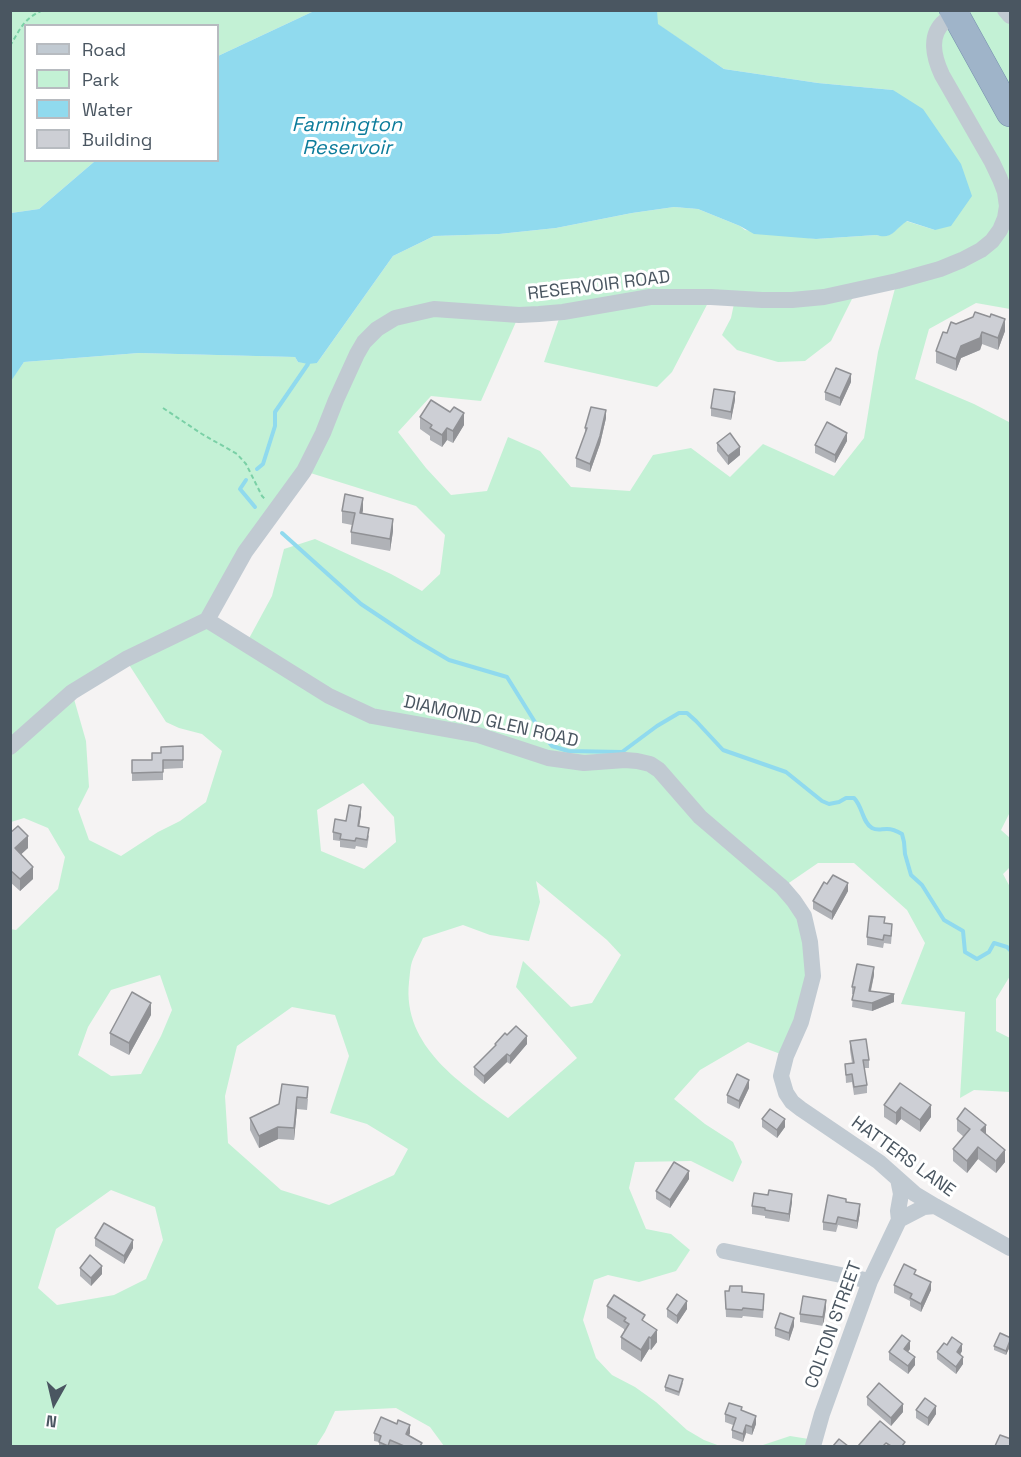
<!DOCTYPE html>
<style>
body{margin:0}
#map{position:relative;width:1021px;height:1457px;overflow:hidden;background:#f5f3f3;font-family:"Space Grotesk",sans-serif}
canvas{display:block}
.frame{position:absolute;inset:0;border:12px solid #4a5661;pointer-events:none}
.legend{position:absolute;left:24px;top:24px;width:195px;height:138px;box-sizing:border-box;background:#fff;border:2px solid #b7bbc0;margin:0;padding:8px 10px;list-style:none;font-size:18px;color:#4a5661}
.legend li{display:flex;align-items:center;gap:12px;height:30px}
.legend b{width:30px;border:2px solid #b7bbc0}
.north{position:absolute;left:24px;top:1373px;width:60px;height:60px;-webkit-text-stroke:4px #fff;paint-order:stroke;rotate:188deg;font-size:16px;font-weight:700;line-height:24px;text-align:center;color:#4a5661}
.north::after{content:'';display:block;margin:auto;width:21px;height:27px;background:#4a5661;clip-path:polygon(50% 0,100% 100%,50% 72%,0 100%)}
</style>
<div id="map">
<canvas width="1021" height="1457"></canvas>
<div class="frame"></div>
<ul class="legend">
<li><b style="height:8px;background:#c1cad2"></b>Road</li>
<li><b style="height:16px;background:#c3f1d5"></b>Park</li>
<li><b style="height:16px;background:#90daee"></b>Water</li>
<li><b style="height:16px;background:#cdcfd5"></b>Building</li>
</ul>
<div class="north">N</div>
</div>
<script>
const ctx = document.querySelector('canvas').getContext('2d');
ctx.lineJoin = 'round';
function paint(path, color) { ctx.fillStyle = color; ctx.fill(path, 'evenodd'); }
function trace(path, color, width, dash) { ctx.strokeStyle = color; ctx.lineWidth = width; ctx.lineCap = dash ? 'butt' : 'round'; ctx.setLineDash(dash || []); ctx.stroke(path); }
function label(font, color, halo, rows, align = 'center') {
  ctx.font = font + ' "Space Grotesk",sans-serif'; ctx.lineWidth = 6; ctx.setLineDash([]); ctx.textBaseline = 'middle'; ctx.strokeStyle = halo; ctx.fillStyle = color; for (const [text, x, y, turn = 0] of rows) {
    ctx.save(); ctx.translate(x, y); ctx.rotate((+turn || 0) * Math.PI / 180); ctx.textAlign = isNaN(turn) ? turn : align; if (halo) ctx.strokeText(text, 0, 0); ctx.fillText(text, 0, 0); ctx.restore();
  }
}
paint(new Path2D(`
 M11,11H314L218,56V26H26V160L95,161L39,209L11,213Z
 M657,11H1010V312V309L976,303L929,329L915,379L974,404L1009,422H1010V812L1001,830L1010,838V867L1003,874L1010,887V976L996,999V1031L1010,1038V1092L974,1090L960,1098L965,1012L901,1004L925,943L907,910L854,863H818L783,887L794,901L813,976L786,1056L748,1042L700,1070L674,1099L705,1124L733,1142L742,1162L733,1182L691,1161L635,1162L629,1188L646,1229L671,1234L690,1250L676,1271L639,1282L608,1275L594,1280L583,1320L596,1358L612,1375L635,1387L656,1402L687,1430L704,1440L720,1446H444L430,1427L396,1408L335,1411L325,1432L316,1446H11L10,929L16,930L58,889L65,857L48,828L24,818L11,822L10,381L24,362L139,353L295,357L298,362L317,363L393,256L434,236L499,234L556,228L632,213L674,207L698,209L740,226L745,230L816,239L876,235C892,239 894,230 906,221L935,230L893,90L818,83L724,69L657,24ZM897,281L878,352L864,438L834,476L763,444L730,477L691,448L653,455L630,491L571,487L540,451L508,437L487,491L451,495L426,468L398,432L431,396L481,401L519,315L561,313L544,362L657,387L672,372L711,297L735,299L731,318L722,335L737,350L778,362L805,361L831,341L856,291ZM304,471L416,506L445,535L440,574L422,591L391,574L315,539L284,549L272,596L246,644L208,620ZM126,660L166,722L179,728L202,734L222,751L206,802L180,821L158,832L121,856L89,840L78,809L89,787L86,741L72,692ZM363,783L394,817L396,842L364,869L321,851L317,810ZM536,881L607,940L621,955L592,1003L571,1007L523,961L516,987L577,1058L508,1118C462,1084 402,1047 409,982C410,975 410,966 413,959C416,952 420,945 423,938L463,925L490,935L529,941L540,902ZM160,975L172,1010L161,1036L141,1074L111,1076L78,1055L88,1027L111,990ZM292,1007L335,1015L349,1056L330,1113L367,1124L408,1149L394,1175L329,1205L281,1190L228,1143L225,1096L237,1046ZM111,1190L155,1207L163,1240L146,1279L114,1295L57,1305L38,1288L56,1229Z
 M790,1436L815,1440L813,1446H760Z`), '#c3f1d5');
paint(new Path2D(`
 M314,11H657L658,24L724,69L818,83L893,90L923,109L961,164L972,196L951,226L935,230L907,221C894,230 892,240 876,235L816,239L754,234L740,226L698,209L674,207L632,213L556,228L499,234L434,236L393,256L317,363L308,364L298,362L295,357L139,353L24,362L11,381V213L39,209L95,161L218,160V56Z`), '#90daee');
trace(new Path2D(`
 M257,469L263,464L275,426V412L308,364
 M246,480L240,489L255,507
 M282,533L361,604L415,640L449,660L507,677L543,735L552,746L568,751L622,752L657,726L679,713H687L696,721L723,750L786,772L822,801L829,804L839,802L846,798H854C863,807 862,822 872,828C877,831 881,829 887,829C892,829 897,831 902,834L904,842L905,854L911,875L922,885L944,920L963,931L965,952L977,959L989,952L994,943L1007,947L1010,950`), '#90daee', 4);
const trunk = new Path2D(`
 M953,10L1010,113`);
trace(trunk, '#7690ad', 28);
trace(new Path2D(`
 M10,46C21,28 23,19 43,10
 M163,408L202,434L237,454L246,464L262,496L266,500`), '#7ad0a6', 2, [4.5, 3]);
trace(new Path2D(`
 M1005,10L1010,16
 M207,620L329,696L372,716L478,735L548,758L584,763L625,760L637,761L650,764L659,770L700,817L782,887L794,901L804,916L810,942L813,976L801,1022L786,1056L781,1076L786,1093L792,1102L801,1109L879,1162L915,1194L935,1206L1010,1248
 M10,747L72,692L126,659L207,620L245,552L304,471L323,433L336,400L357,354L364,342L377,329L395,318L434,309L519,315L539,314L563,312L650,297H711L762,300H792L824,297L897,281L940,269L962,260L981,250L992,241L1000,230L1005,218L1007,206L1005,192L1000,179L992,162L942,75C934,58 928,35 945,21C950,17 957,14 962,11
 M898,1179L901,1194L898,1211L899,1220L924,1207L935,1206
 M724,1251L870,1281
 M813,1446L822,1414L870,1281L899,1220`), '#c1cad2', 16);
trace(trunk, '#9fb4c9', 27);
paint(new Path2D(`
 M956,324L1005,331L998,350L982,344L980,350L961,358L956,371L936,363V351L947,333Z
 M851,382L840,406L825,400V392Z
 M735,400L731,420L711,416V408Z
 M420,417L464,425L453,443L447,440L442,447L430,440V436L420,429Z
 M606,418L600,444L590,472L576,467V458L585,434V428Z
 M847,441L835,463L815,453V445Z
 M717,443L740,455L728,465L717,451Z
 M363,510L362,513L393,531L390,551L351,544V532L352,525L342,523V511Z
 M183,746V768L163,769V780L132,781V760H152L161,753Z
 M361,815L359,826L369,836L367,848L356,846L355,849L340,847V841L333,840V832L346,821Z
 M10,833L28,848L21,854L33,879L20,891L10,882Z
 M827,884L848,891L832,920L813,909V901Z
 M885,923L892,932L891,944L884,943L883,948L867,945V937Z
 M874,975L871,991L894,1002L872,1011L852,1007L853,994H852V987Z
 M151,1015L129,1055L110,1045V1033Z
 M507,1035L527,1044L510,1064L507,1062L484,1084L474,1075V1067L495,1046V1044Z
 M850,1041L869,1060V1068H864L867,1085V1093L854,1095L852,1082L846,1083L845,1064L852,1063L850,1050Z
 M900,1083L931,1117L920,1132L901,1119L896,1125L884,1117V1105Z
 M282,1084L308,1099L307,1110L297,1109L294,1140L278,1139L259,1148L250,1130V1118L279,1104Z
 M749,1088L739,1109L727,1103V1095Z
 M762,1119L785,1127L777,1138L762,1127Z
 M957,1119L986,1134L1005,1162L996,1173L978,1159L967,1173L953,1161V1149L964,1137L957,1131Z
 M689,1179L670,1208L656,1199V1191Z
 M792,1202L789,1222L765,1218V1216L752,1214V1206Z
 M846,1202L860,1212L857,1229L838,1225L836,1232L823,1230V1222Z
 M95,1238L133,1248L124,1264L95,1246Z
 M80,1268L102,1274L91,1286L80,1276Z
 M916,1275L931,1290L921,1312L910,1306V1301L894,1293V1285Z
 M725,1291L742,1292L764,1302L763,1318L743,1316L742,1318L726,1317Z
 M607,1306L645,1322L657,1342L651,1350L649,1349L641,1362L621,1349V1337L624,1331V1329L607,1318Z
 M826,1308L823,1326L800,1322V1314Z
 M667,1309H687L677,1324L667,1317Z
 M794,1326L789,1341L775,1336V1328Z
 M1011,1338V1344L1006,1355L994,1350V1346Z
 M947,1345L962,1351L960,1355L963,1364L956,1374L937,1359V1352Z
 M910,1349L908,1352L915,1365L908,1374L889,1360V1352Z
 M683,1383L679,1396L665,1391V1387Z
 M867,1397L903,1412L891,1426L867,1405Z
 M742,1410L756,1424L752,1435L746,1433L743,1442L732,1438V1430L733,1425L725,1422V1414Z
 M916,1410L936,1414L928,1426L916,1418Z
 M374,1433H410L409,1436L422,1446H379V1442L374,1441Z`), '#b0b2b7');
paint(new Path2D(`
 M1005,319V331L998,350V338Z
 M982,332V344L980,350L961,358L956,371V359L961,346Z
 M851,374V382L840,406V398Z
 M735,392V400L731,420V412Z
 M606,410V418L600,444L590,472V464Z
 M464,413V425L453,443V431Z
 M447,428V440L442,447V435Z
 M847,433V441L835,463V455Z
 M740,447V455L728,465V456Z
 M363,498V510L360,525V513Z
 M393,519V531L390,551V539Z
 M361,807V815L358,834V826Z
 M28,836V848L15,860V848Z
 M33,867V879L20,891V879Z
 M848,883V891L832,920V912Z
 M874,967V975L869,998V991Z
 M894,994V1002L872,1011V1003Z
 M151,1003V1015L129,1055V1043Z
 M527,1036V1044L510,1064V1056Z
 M507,1054V1062L484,1084V1076Z
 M749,1080V1088L739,1109V1101Z
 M297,1097V1109L294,1140V1128Z
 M931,1105V1117L920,1132V1120Z
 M901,1107V1119L896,1125V1113Z
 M785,1119V1127L777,1138V1130Z
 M986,1125V1137L981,1130Z
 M278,1127V1139L259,1148V1136Z
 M978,1147V1159L967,1173V1161Z
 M1005,1150V1162L996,1173V1161Z
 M689,1171V1179L670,1208V1200Z
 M792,1194V1202L789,1222V1214Z
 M860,1204V1212L857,1229V1221Z
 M133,1240V1248L124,1264V1256Z
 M102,1266V1274L91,1286V1278Z
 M931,1282V1290L921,1312V1304Z
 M826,1300V1308L823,1326V1317Z
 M687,1301V1309L677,1324V1316Z
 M794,1318V1326L789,1341V1333Z
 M657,1330V1342L651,1350V1338Z
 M649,1337V1349L641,1362V1350Z
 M1011,1340V1344L1006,1355V1351Z
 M910,1341V1349L904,1357V1349Z
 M962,1344V1351L957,1359V1352Z
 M915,1357V1365L908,1374V1366Z
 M963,1357V1364L956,1374V1367Z
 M903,1404V1412L891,1426V1418Z
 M936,1406V1414L928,1426V1418Z
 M756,1416V1424L752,1435V1427Z
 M410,1425V1433L406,1442V1434Z
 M746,1425V1433L743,1442V1434Z`), '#909195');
const building = new Path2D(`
 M975,312L990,317L991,314L1005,319L998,338L982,332L980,338L961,346L956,359L936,351L943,332L947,333L951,322L956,324L973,317Z
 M836,368L851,374L840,398L825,392Z
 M714,389L735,392L731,412L711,408Z
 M431,400L450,412L454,407L464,413L453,431L447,428L442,435L430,428L432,425L420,417Z
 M591,407L606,410L600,436L590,464L576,458L587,428H585Z
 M827,422L847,433L835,455L815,445Z
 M730,433L740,447L728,456L717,443Z
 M345,494L363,498L360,513L393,519L390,539L351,532L355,513L342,511Z
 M183,746V760H163V772L132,773V760H152V753H161V747Z
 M349,805L361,807L358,826L369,828L367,840L356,838L355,841L340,839L341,834L333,832L335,819L346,821Z
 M18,826L28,836L15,848L33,867L20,879L10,870V833Z
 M833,875L848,883L832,912L813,901L824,882L827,884Z
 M869,916L885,917L884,923L892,924L891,936L884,935L883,940L867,937Z
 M857,964L874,967L869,991L894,994L872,1003L852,1000L855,987H852Z
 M132,992L151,1003L129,1043L110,1033Z
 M516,1026L527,1036L510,1056L507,1054L484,1076L474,1067L496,1045L495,1044L505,1033L507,1035Z
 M866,1039L869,1060H863L867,1085L854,1087L852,1074L846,1075L845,1064L854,1063L850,1041Z
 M737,1074L749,1080L739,1101L727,1095Z
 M900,1083L931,1105L920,1120L901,1107L896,1113L884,1105Z
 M282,1084L308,1087L307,1098L297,1097L294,1128L278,1127L259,1136L250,1118L279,1104Z
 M965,1108L986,1125L981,1130L1005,1150L996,1161L978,1147L967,1161L953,1149L970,1129L957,1119Z
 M770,1109L785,1119L777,1130L762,1119Z
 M674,1162L689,1171L670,1200L656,1191Z
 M769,1190L792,1194L789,1214L765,1210V1208L752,1206L754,1193L768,1195Z
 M828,1195L846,1199V1202L860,1204L857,1221L838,1217L836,1224L823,1222Z
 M104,1223L133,1240L124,1256L95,1238Z
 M90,1255L102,1266L91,1278L80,1268Z
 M904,1264L916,1270L914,1274L931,1282L921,1304L910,1298L912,1294L894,1285Z
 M730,1286H742V1292L764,1294L763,1310L743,1308L742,1310L726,1309L725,1291H729Z
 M677,1294L687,1301L677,1316L667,1309Z
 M614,1295L645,1315L642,1320L657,1330L651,1338L649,1337L641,1350L621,1337L629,1324L624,1321L626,1318L607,1306Z
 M803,1296L826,1300L823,1317L800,1314Z
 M780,1313L794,1318L789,1333L775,1328Z
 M1000,1333L1011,1338L1006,1351L994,1346Z
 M902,1335L910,1341L904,1349L915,1357L908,1366L889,1352Z
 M952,1337L962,1344L957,1352L963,1357L956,1367L937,1352L944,1343L947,1345Z
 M669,1375L683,1379L679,1392L665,1387Z
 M879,1383L903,1404L891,1418L867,1397Z
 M925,1398L936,1406L928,1418L916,1410Z
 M729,1403L742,1407L741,1410L756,1416L752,1427L746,1425L743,1434L732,1430L736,1418L725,1414Z
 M381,1417L397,1424L398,1420L410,1425L406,1434L422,1443L420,1446H404L390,1440L388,1446L379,1442L381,1436L374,1433Z
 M880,1421L905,1442L902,1446H891L886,1443L883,1446H858Z
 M1000,1435L1011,1439V1446H995Z
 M839,1439L848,1446H833Z`);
paint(building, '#cdcfd5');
trace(building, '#909195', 1.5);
label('18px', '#4a5661', '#fff', [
 ["RESERVOIR ROAD",599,286,-7],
 ["DIAMOND GLEN ROAD",491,722,13],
 ["HATTERS LANE",903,1157,36],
 ["COLTON STREET",834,1325,-70]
]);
label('italic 20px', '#0c7c9b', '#fff', [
 ["Farmington",347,126],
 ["Reservoir",347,149]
]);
</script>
